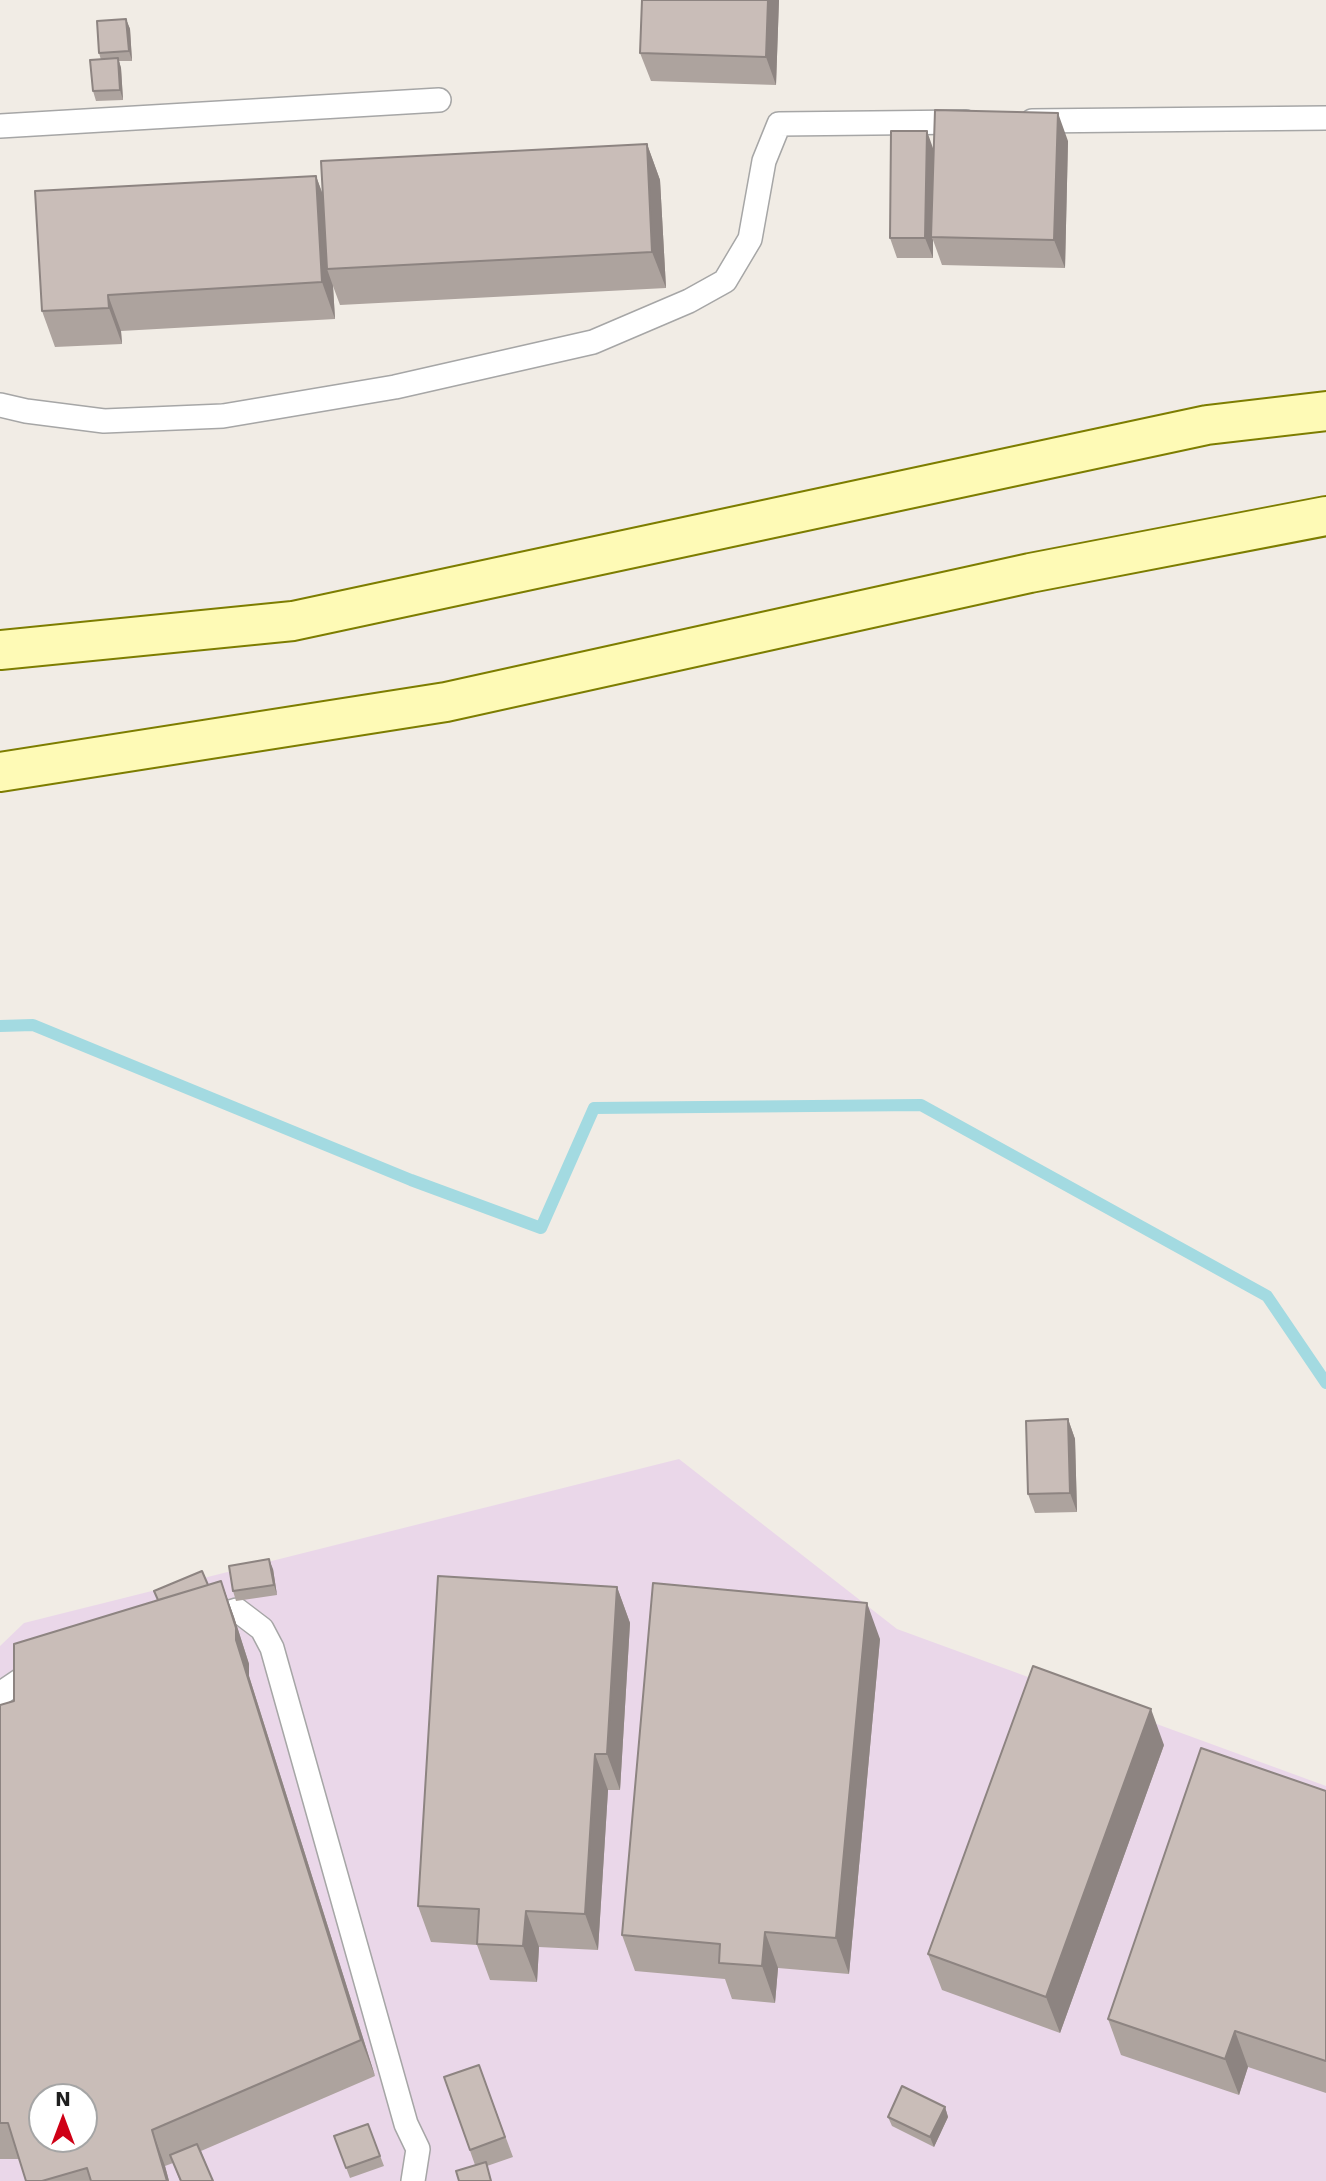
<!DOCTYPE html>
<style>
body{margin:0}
#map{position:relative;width:1326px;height:2181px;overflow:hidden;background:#f1ece5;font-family:"DejaVu Sans",sans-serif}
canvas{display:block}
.north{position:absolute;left:28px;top:2083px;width:70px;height:70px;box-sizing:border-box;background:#fff;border:2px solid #a5a5a5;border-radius:50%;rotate:0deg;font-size:19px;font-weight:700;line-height:28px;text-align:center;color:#1f1f1f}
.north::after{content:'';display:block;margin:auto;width:24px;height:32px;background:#cf0016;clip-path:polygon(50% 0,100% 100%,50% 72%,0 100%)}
</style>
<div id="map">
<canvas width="1326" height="2181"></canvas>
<div class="north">N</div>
</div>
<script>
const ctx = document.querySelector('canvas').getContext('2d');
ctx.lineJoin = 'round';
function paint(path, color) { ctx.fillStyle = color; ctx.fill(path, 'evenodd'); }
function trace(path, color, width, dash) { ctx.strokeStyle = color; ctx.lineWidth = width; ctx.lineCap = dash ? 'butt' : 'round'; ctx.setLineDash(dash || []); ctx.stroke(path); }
paint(new Path2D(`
 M679,1459L897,1629L1326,1786V2181H0V1646L24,1623ZM42,2097H84V2139H42Z`), '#ead7e9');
trace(new Path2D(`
 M0,1026L33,1025L411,1180L541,1228L594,1108L921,1105L1267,1296L1326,1383`), '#a3dae1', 12);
const lane = new Path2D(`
 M1032,121L1326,118
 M0,126L439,100
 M0,405L26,411L104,421L223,416L395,387L593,342L689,301L725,281L750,239L764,161L779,124L966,122
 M202,1621L237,1610L262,1629L272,1648L406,2124L418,2149L413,2181
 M0,1694L31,1673L38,1670`);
const secondary = new Path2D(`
 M0,650L293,621L1207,425L1326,411
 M0,772L446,702L1030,573L1326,516`);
trace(lane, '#a6a6a6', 26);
trace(secondary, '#7d7d00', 42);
trace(lane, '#fff', 23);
trace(secondary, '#fefab6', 38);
paint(new Path2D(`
 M779,0L776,85L651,81L640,53Z
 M126,19L130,29L132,61H119L121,68L123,100L96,101L93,91L101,60L99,53Z
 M1068,141L1065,268L942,265L933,240V258H897L890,238L934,150Z
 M647,144L660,180L666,288L340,305L333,286L335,319L121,331L122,344L55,347L42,311L316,176L323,195Z
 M1068,1419L1075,1439L1077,1512L1035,1513L1028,1494Z
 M273,1569L277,1595L236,1601L233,1591Z
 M221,1581L234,1617L249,1664V1676L375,2076L201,2151L213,2181H180L173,2163L165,2166L169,2181H26L19,2159H0V1705L14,1701L208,1585Z
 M617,1587L630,1623L620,1790H608L598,1950L539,1947L537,1982L490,1980L477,1945L431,1942L418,1906Z
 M880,1639L849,1974L778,1968L775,2003L732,1999L725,1979L635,1971L622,1935Z
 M1164,1745L1060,2033L942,1990L928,1954Z
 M1326,1791V2093L1248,2067L1239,2095L1121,2055L1108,2019Z
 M479,2065L513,2157L487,2166L475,2165L444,2077Z
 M945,2107L948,2117L934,2147L892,2126L888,2117Z
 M368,2124L384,2166L350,2178L334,2136Z`), '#ada39e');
paint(new Path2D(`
 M768,0H779L776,85L766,57Z
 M126,19L130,29L132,61L129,51Z
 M118,58L121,68L123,100L120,90Z
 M1058,113L1068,141L1065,268L1054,240Z
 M927,131L934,151L931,237L933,240V258L925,238Z
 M647,144L660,180L666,288L652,252Z
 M316,176L329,212L327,269L333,286L335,319L322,282Z
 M108,295L121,331L122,344L109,308Z
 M1068,1419L1075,1439L1077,1512L1070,1493Z
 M269,1559L273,1569L277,1595L274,1585Z
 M221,1581L234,1617L249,1664V1676L375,2076L361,2040L236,1640Z
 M617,1587L630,1623L620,1790L607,1754Z
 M867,1603L880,1639L849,1974L836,1938Z
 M1151,1709L1164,1745L1060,2033L1046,1997Z
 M595,1754L608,1790L598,1950L585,1914Z
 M526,1911L539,1947L537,1982L523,1946Z
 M765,1932L778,1968L775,2003L762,1966Z
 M1235,2031L1248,2067L1239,2095L1225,2059Z
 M945,2107L948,2117L934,2147L930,2137Z
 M152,2130L165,2166L169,2181H167Z`), '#8d8481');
const building = new Path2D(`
 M642,0H768L766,57L640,53Z
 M126,19L129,51L99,53L97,21Z
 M118,58L120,90L93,91L90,60Z
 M935,110L1058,113L1054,240L931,237Z
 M891,131H927L925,238H890Z
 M647,144L652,252L327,269L321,161Z
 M316,176L322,282L108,295L109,308L42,311L35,191Z
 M1068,1419L1070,1493L1028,1494L1026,1421Z
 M269,1559L274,1585L233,1591L229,1566Z
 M202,1571L208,1585L158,1600L154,1591Z
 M438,1576L617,1587L607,1754H595L585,1914L526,1911L523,1946L477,1944L479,1909L418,1906Z
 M221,1581L236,1628V1640L361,2040L152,2130L167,2181H91L87,2168L42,2181H26L8,2123H0V1705L14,1701V1644ZM42,2097H84V2139H42Z
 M653,1583L867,1603L836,1938L765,1932L762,1966L719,1963L720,1944L622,1935Z
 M1033,1666L1151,1709L1046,1997L928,1954Z
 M1201,1748L1326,1791V2061L1235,2031L1225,2059L1108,2019Z
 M479,2065L505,2137L470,2150L444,2077Z
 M902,2086L945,2107L930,2137L888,2117Z
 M368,2124L380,2156L346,2168L334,2136Z
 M197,2144L213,2181H181L170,2155Z
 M486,2162L491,2181H459L456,2171Z`);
paint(building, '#c9bdb8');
trace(building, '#8d8481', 2);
</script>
